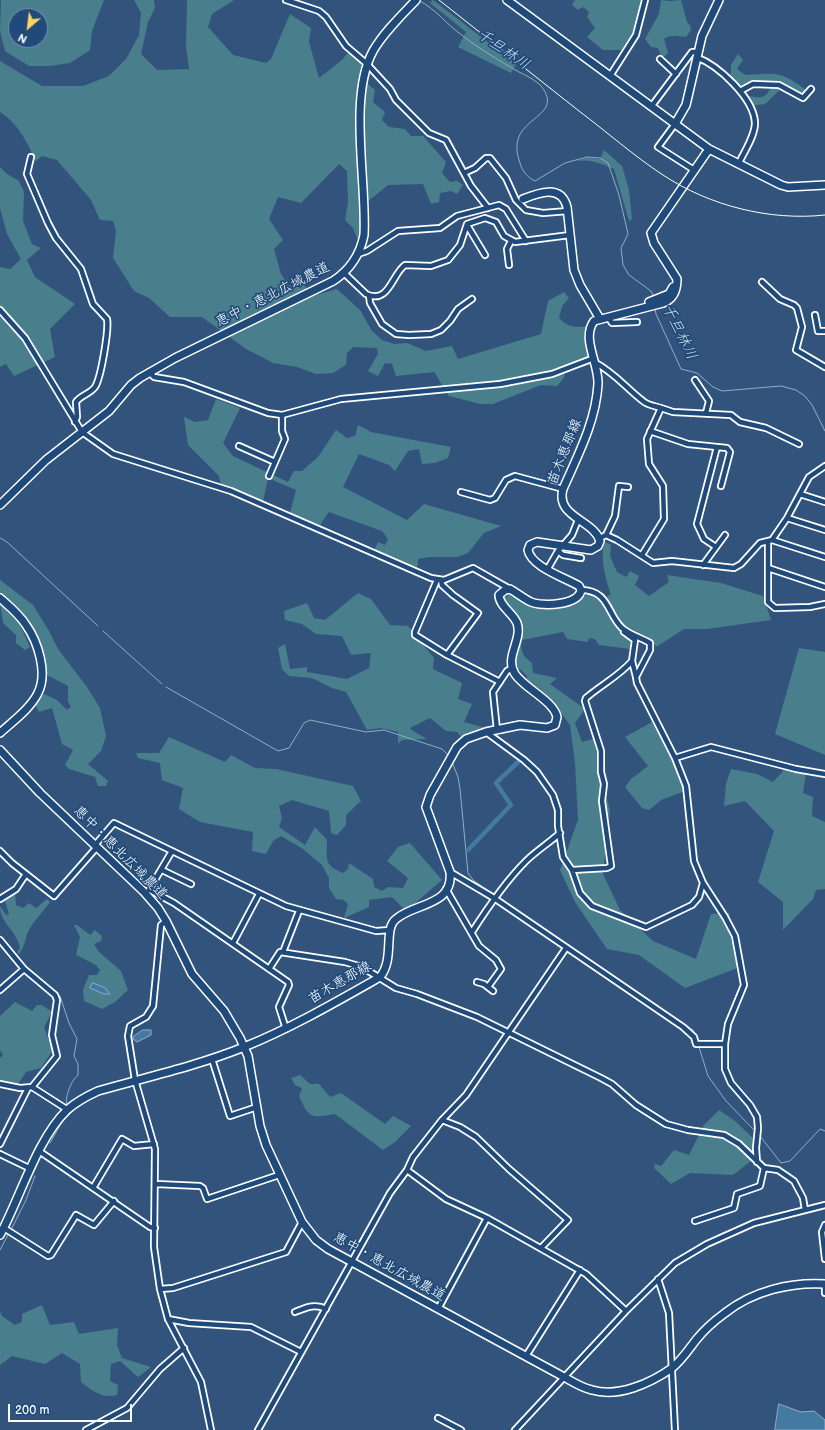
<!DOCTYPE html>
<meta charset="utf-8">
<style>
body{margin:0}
#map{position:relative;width:825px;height:1430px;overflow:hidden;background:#32547c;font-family:"Balsamiq Sans",sans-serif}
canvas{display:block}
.north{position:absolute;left:8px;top:8px;width:40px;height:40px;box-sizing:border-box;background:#1f4a7a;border:1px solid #7992af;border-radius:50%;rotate:208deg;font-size:11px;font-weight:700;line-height:16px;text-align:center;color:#fff}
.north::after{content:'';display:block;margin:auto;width:14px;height:18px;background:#ffd166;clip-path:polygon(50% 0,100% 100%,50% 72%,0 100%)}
.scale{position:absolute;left:8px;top:1404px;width:124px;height:18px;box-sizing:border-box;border:2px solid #fff;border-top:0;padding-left:5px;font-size:12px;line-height:14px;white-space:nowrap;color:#fff;-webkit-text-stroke:3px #1f4a7a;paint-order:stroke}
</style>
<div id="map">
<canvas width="825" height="1430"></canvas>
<div class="north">N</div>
<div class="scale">200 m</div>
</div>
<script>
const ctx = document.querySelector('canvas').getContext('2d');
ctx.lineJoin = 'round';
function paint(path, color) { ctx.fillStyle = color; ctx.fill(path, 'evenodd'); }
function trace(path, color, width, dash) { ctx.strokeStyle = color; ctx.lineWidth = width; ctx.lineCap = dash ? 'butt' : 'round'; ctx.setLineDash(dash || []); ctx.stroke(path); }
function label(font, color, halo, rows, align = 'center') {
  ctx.font = font + ' "Balsamiq Sans","Klee One",sans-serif'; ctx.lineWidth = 3.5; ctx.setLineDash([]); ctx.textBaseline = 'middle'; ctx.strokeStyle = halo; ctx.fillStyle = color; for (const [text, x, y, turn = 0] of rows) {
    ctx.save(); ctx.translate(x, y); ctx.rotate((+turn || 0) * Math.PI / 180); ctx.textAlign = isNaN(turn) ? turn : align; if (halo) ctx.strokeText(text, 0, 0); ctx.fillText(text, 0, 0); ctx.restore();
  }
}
paint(new Path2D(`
 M1,0H104L92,31L90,50L70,63L50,66H29L5,51L0,31ZM16,16H40V40H16Z
 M134,0H154L155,8L148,22L141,54L157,70L189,69L186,47L187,0H234L212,14L208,27L233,55L266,63L271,59L290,14L311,28L309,42L319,78L342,60L348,53L362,62L361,78L375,90L373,102L385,112L382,120L389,127L405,129L411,136H423L446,162L442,173L450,182L457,181L463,185L457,194L451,191L440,193L439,202L431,204L423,184L388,185L361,207L363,228L359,243L353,228L345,220L348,202L347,171L339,164L301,203L278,197L269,219L283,240L274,249L281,274L289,286L304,285L313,296L337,289L360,310L372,331L382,340L394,344L407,343L426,351L452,346L458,359L541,334L548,301L564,292L569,298L562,306L559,318C568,327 575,328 588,326V358L565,367L564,378L557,386L541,385L493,404H480L449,396L434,372L396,376L392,364L385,363L378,376L368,371L378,354L377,348L353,347L347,353L346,365L333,373L316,374L297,367L273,363L246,349L202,317H170L149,298L134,291L113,258L116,230L113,221L100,220L91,200L57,160L42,156L36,161C27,142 18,123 0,112V61L42,86H83L109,76L126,59L139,35L141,13Z
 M433,0L516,64L511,73L458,47L466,32L430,3Z
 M575,0H641L633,32L621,50H603L587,37L595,28L587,17L589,12L583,7L578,10L572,5Z
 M661,0L670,1L681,0L687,22L690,25L691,30L686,37C678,36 670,34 664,39L668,53L662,58L658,48L651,47L645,39L659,14Z
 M738,54L743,60L737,69L745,75C775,73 781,71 806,90L801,96L784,86L765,104L750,106L748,101L749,96C760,98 765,99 770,89L768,82L735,86L727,79L731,73V65Z
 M604,150L622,166L629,190L632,219L629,221L614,169C600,163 591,159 576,161L587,158L600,159Z
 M0,167L7,174L19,181L24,192L23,221L32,244L41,248L27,260L35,277L75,304L50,329L55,357L14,376L6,364L0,367V267L10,269L21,259L7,234L0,208Z
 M216,399L240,408L223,443L233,456L288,482L294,471H302L318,457L336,430L347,438L355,436L358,425L371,432L451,447L448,458L435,463L422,464L419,449L408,451L395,471L389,465L359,454L343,487L407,520L424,504L501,526L484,533L468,553L457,557H429L418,559V565L415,569L374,551L378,542L385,545L388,539L382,531L329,512L320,525L290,513L296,490L268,478L263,502L221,485L219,476L188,445L184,417L195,422L208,420Z
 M605,542L611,545L610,556L617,572L626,577L630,571L639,576L635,585L649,596L669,582L667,575L721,583L763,596L771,620L707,629H684L656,647L651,639L624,625L619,629L633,641L630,649L599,645L595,639L589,638L588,642L567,639L563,632L522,640C520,652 523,656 532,663L533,673L557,678L550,684L585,709L575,723L582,742L593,739L600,761L601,777L610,811L603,874L620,910L653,941L696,959L711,914L729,913L740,967L685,988L639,955L607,949L575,902L560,870L578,820L575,763L570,725L553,702L526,682L527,676L520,669L517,671L514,657L521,630L504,601V598L510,594L516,595L527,604L565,605L579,601L587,594H591L600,601L613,619L619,617L606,598L611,594C606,582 599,553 605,542Z
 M0,580L33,605L49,631L58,649L87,687L100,708L106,736L101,751L88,764L108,781L106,786H98L95,777L69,769L65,765L73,750L62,744L52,708L39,712L35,705L44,694L57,700L67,710L71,707L68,701V686L47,675C46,654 35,627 21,612C15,605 7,599 0,593Z
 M358,593L371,599L390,625L408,626L434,658L433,669L462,683L458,699L472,704L464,722L482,727L493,725L494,729L461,737L457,732L446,731L430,718L410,728L413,731L427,739L402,740L398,744V732L381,728L367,730L346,692L332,688L312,678L289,676L282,669L278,648L285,644L290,669L307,667V672L347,679L369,668L371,653L351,655L342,636L316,634L302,624L285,620L284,611L307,603L314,618L325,620Z
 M0,603L19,623L30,647L25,650L16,643V635L3,623Z
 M799,648L825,652V755L775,734Z
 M652,722L672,759L685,791L661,800L649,810L642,808L625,787L631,779L648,766L625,737Z
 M169,737L225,762L231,755L255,768L276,769L353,786L361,801L346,815V825L337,835L331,833L329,811L292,800L279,806L282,818L279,827L305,845L315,827L327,840C327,859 323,865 343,873L348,869L349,863L373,879L374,887L382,891L388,887L403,888L408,878L387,861L398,847L410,843L442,880L406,911L392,897L369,900V907L344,918L348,904L344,900L336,899L329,888V878L322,865L303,849L281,836L273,841L266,854L252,851L253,832L200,822L179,809L183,788L162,780L160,763L138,758L136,753H159Z
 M786,768L806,773L803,793L813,797L812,816L825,822V889L816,890L813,899L783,930V902L758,882L774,831L745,801L724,806L726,784L731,769L757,774L773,782Z
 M15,892L16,905L23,908L29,903L36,908L47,899L50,902C44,910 36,919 30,928C25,936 25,948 19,954L17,952L20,948C17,930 0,924 0,906L6,915L9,914L4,898Z
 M74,925H77L90,935L95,930L102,936L101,941L94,944L98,951L121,971L128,990L115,1002L102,1009L84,1001L83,990L89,975H97L100,970L96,965L76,955L80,937Z
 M15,1002L32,1011L37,1005H42L52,1012L44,1027L53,1050L41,1068L26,1072L18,1084L0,1081V1058L3,1055L0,1050V1016Z
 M300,1075L310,1084H319L330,1097L341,1093L385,1124L393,1116L411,1126L395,1142L383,1150L335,1114C311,1118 309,1119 299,1096L302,1088L295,1085L291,1078Z
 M719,1110L735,1121L753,1138L756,1157L733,1175L690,1173L671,1184L654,1168L655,1164L661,1166L674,1150L689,1155L704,1125Z
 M42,1305L50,1325L74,1322L79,1334L118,1328L117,1345L122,1358L151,1367L138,1377L120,1361L111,1364L110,1381L118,1385L117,1395C103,1399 92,1391 81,1382L80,1364L62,1353L45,1364L12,1356L0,1365V1311L2,1316L15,1325L22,1322V1314Z`), '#497e8d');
const water = new Path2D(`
 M93,983L105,988L110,994H104L90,988Z
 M143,1030H151V1035L137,1042L134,1040L133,1037Z
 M779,1404L801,1412L814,1411L825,1420V1430H775Z`);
paint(water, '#4479a1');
trace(water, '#8fafc7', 1);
trace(new Path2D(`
 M418,0C436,9 447,25 463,36C481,50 500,61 519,72C531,78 544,84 547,97C553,120 504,121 520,163C522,171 527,177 535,181L565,163L587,157L600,158L608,163L619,195L628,234L621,248L623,265L629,275L651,291L654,297
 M655,309L656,314L681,369L697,373L713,387L722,391L781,386L796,390L805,396L812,405L825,431
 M0,538L7,542L98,626
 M103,631L162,684
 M166,687L278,751L289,748L304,723L310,720L366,732L384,730L442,749L448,755
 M452,762L458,777L460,789L468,873L473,880L493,894
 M499,898L693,1030L699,1042
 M51,988L60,996L69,1023L77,1039L74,1056L78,1064V1075C71,1080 64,1099 67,1106
 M699,1047L708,1076L726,1101L755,1131
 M760,1136L781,1163L790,1161L820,1129L825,1131
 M50,1143L62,1122L71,1113
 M11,1230L26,1200L35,1176
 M0,1250L8,1235`), '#8fafc7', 1);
trace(new Path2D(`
 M468,850L511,805L496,783L518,762`), '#4479a1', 4.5);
const street = new Path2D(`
 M286,0L319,11L326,17L346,46L367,64L390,89L396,100L429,133L446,140L471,186L488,208
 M696,57C718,65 754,98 755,123C755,136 744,152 739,163
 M660,59L676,74
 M610,76L636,35L645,0
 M740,91L753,84L779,85L803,98L811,89
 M651,107L692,52H697
 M675,124L658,147L694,170
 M31,157L27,174L48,223L56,238L81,269L93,304L107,319C109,330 101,378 95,387C90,394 81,395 76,402L77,417L75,422
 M464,173L475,168L486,158H490L506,178L516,200L526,210L543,213L568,211
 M467,225L485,255
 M358,254L367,251L398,231L440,228L457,216L499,205L506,209L526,241
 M509,265L507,249L511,241
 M344,273L366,294C389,305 392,274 405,265L431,266L448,260L460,245L467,224L485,218L496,222L504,236L515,242L570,235
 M762,282L780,299L794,305L797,308L802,327L796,350L825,367
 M369,296L370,303L382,324L396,334L409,335L431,334L441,330L450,321L458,309L472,299
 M0,310L25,338L82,432L113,454L231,491L431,578L444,580L473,568L510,589
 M815,315L818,331H825
 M608,317L612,323L637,322
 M594,362C614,372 626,388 643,401C647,405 655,406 661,408L647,439L649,464L663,486L664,519L642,555
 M149,372L154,377L184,382L268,413L282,415L341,399L500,384L552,374L594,358
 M695,380L709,401L706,413
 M661,408L673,412L731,415L740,422L766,428L799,444
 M650,431L688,444L727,448L730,452L721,486
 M239,446L275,462
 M269,476L285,439L282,431V415
 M461,492L490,500L495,498L506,480L515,476L563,489
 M800,494L825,502
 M787,518L825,530
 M606,535L615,516L619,486L628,487
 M600,538L606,535L617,540L653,563L672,561L734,568L741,564L760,543L772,540L787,518L809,477L825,466
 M772,540L825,557
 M768,541V568L825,587
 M716,547L704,539L697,524L717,447
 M558,551L563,555L581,558
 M703,565L725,535
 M768,568V602L775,608L810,607L825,604
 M547,570L558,551L572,535L578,520
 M437,580L415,632V635L447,655
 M441,580L442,585L453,595L478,613L447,655L500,682
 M581,590C609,590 607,614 622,628C630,635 642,638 650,643V650L636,677L637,683L675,758L686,786L694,861L703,883L725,917L735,936L744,985L728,1024L725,1044V1069L731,1083L750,1105L757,1117L758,1128L756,1148L757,1162
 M624,632L635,640L632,661L636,677
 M497,730L493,692L507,671L512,668
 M486,732L524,760L537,772L553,795L558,810V826L563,857L572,870L580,893L592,906L646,927L692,905L699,897L703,883
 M675,758L711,747L796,769L825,774
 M95,845L114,823L286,906L376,931L390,930
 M0,851L12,863L54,896L97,847
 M162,870L191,884
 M572,870L607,868L611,866L602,801L604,784L601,772V751L585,701L586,698C601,685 619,676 632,661
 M450,872L494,898L683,1027L694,1037L696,1044H725
 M446,889L479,946L496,960L501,969L488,987
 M149,890L172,851
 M150,890L174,903L288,982L289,985L279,1007L286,1029
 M0,899L16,889L26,874
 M166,921L161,925L153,1006L146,1017L130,1026L128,1036L135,1080L155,1149L154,1247L160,1289L168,1319L201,1382L211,1430
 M472,932C488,907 505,882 526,861C536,851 549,843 560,833
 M0,940L24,969L55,995L57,1000L52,1035L57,1056L32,1087
 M233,943L259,894
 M283,952L299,911
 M269,969L280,952L345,962L362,967L396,988L417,994L477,1017L601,1078L612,1084L636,1105L666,1124L688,1130L724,1135L739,1144L764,1168L778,1170L794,1181L803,1198L805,1210
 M477,982L484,984L493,991
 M0,990L24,969
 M212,1059L230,1116L257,1107
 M0,1084L20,1088L32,1087L68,1110
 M442,1120L460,1127L476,1137L509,1169L568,1220L541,1248
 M0,1144L28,1088
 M39,1151L150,1227L155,1228
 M0,1154L31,1169
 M407,1170L446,1199L487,1218L586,1274L626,1311
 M156,1184L200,1186L203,1188L207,1199L279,1175
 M93,1188L122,1139L134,1146L154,1144
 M695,1221L734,1208L737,1194L760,1186L764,1168
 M825,1225L822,1232L825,1259
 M4,1228L48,1256L51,1255L76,1215L94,1225L114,1201
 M658,1279L669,1313L675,1430
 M825,1284V1293
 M160,1289L173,1288L286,1252L302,1222
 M438,1309L487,1218
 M295,1312C305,1308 315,1303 326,1309
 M168,1319L189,1323L251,1327L301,1352
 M526,1356L580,1270
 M438,1418L461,1430
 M86,1430L127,1408L160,1369L184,1348
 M258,1430L390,1193L407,1170L413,1157L442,1120L466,1095L566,948
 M515,1430L626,1311L675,1263L707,1244L754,1223L825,1205`);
const secondary = new Path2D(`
 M507,0L709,149L781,185L788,187L825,185
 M675,124L686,105L702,36L719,0
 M523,199C538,193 561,184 567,207L574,270L580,285L600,319
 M649,302L669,294L673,287
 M0,505L46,460L109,411L131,385L140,378L175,358L333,281C350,270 360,255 364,235C367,182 348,97 373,51C384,32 401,16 416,0
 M0,598C9,606 20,615 26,625C38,642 48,673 38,693C30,709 13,721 0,733
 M0,750L40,793L144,892L158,908L166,921L192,974L224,1011L240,1038L248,1056L260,1126L266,1145L302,1222L316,1240L328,1249L564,1377C573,1382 582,1388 592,1390C618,1398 651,1383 672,1368C681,1361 689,1349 696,1340C704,1330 714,1321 725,1313C753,1291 790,1282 825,1284
 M0,1235C20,1198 37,1139 67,1110C76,1102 87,1096 98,1091C147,1077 197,1066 244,1047C291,1028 336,1002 380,977C395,959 383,929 396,919C414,903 454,906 450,872L426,807L430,795L457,747L466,739L486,732L520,725L547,728L555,725L557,717C554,701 524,688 515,674C504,657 523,640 517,623C513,613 499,606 499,595L505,590L510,589C517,593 524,599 531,602C543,607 579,605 581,590L579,586C566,578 531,567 528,550L530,545L537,542L591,550L598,546L600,541C594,520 555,517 563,489C578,455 596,421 598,384C599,363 581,339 594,321L663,303C674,299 677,290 677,279L654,243L651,233L709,149`);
trace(street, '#fff', 8);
trace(secondary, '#fff', 10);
trace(street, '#1f4a7a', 4.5);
trace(secondary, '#1f4a7a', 7);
trace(new Path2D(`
 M439,0C486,37 532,74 579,111C607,132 634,156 663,175C710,206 770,221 825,215`), '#fff', 1);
label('14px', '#fff', '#1f4a7a', [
 ["恵中・恵北広域農道",273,295,-27],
 ["苗木恵那線",565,452,-68],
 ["恵中・恵北広域農道",120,853,45],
 ["苗木恵那線",340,983,-30],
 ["恵中・恵北広域農道",389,1267,29]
]);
label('italic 15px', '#d0dee8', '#1f4a7a', [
 ["千旦林川",503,50,34],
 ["千旦林川",679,332,64]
]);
</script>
